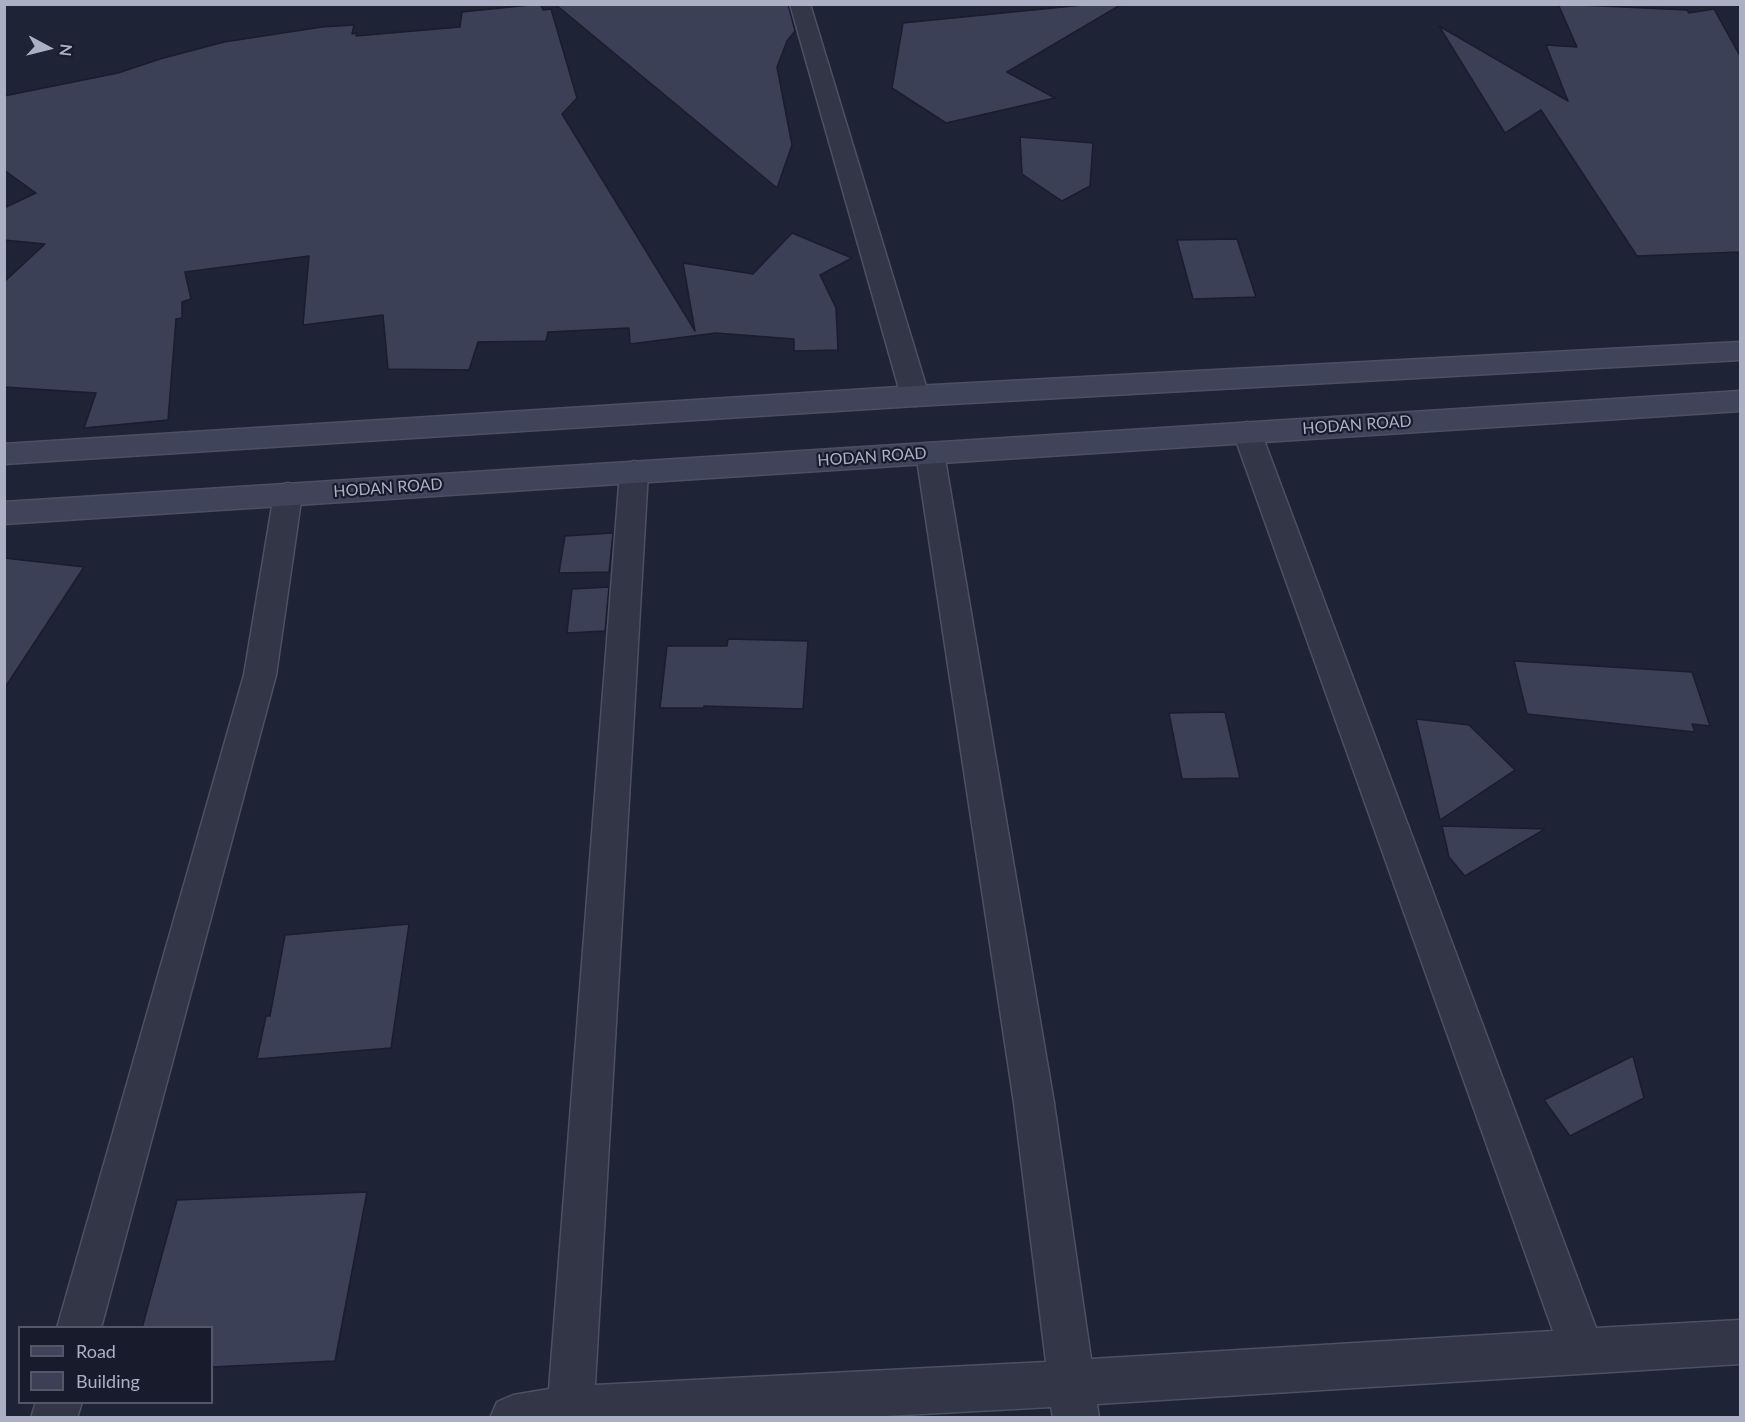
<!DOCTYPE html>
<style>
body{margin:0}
#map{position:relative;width:1745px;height:1422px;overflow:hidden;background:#1f2336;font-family:Lato,sans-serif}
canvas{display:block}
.frame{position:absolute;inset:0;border:6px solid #acb0c4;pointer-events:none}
.legend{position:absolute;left:18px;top:1326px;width:195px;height:78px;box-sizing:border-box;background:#181b2b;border:2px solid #535768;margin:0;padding:8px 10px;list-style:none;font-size:18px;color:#acb0c4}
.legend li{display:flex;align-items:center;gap:12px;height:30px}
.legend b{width:30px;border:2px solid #535768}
.north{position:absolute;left:18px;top:18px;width:60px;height:60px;-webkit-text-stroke:4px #181b2b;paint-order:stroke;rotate:97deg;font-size:16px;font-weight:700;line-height:24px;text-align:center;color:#acb0c4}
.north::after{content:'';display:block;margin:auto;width:21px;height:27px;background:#acb0c4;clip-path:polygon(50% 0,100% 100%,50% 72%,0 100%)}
</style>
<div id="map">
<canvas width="1745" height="1422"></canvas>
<div class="frame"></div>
<ul class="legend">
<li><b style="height:8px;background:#40445a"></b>Road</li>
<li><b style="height:16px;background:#3b4057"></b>Building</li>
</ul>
<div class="north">N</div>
</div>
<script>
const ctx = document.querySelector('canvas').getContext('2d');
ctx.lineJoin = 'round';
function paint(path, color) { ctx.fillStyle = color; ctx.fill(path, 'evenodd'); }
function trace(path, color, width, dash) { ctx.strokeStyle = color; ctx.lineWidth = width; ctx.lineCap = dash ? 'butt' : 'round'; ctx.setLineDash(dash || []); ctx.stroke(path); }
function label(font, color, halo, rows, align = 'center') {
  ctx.font = font + ' Lato,sans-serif'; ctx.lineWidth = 4.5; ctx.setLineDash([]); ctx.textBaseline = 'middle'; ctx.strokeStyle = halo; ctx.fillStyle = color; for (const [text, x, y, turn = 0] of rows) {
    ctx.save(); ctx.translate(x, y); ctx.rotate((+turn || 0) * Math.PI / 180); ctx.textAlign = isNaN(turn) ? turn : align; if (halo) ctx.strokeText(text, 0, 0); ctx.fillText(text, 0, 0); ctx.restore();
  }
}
const building = new Path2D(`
 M540,4L543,10L551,9L577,98L562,114L695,331L683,263L753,274L792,233L852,258L820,275L836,308L838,350L794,351V339L716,333L630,344L629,328L548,332L546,341L478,342L469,370L388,369L383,315L303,325L309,256L185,272L191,299L182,302V318L176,319L168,420L84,428L96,393L4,387V282L45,244L4,240V208L36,193L4,170V96L118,73L160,59L224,42L322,27L354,25L352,34L357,33L356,36L460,27L462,12Z
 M555,4H788L795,31L787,41L777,67L792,145L777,188Z
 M1093,4H1122L1007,72L1055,98L946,123L892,88L903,23Z
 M1558,4L1687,10L1689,13L1714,9L1740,56V252L1637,256L1541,110L1505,133L1439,26L1568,101L1546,45L1577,47Z
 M1020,137L1093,143L1090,186L1062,201L1022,174Z
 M1237,239L1256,297L1193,299L1177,240Z
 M613,533L609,572L559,573L565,536Z
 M4,558L84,567L4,689Z
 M609,587L605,631L567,633L572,589Z
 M728,639L808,641L803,709L704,706V708H660L667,646H727Z
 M1514,661L1692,672L1710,726L1692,724L1695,732L1527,714Z
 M1225,712L1240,778L1182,779L1169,713Z
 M1416,719L1469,725L1515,770L1440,820Z
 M1442,826L1545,829L1465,876L1449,857Z
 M409,924L391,1048L257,1059L266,1016H270L285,935Z
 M1633,1056L1644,1098L1570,1136L1544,1100Z
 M367,1192L335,1361L212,1367V1328H142L177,1200Z`);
paint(building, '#3b4057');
trace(building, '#1a1d2d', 1.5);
const street = new Path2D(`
 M790,4H810L929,396L925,403L915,406L905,403L901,396Z
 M1247,422L1257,425L1261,432L1596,1328L1740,1320V1364L1097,1404L1099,1418H1053L1051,1407L848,1418H490L497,1402L513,1395L549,1389L620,472L624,465L634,461L644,465L648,472L595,1385L1046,1362L1014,1103L916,453L920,446L930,443L940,446L944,453L1054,1103L1091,1359L1553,1331L1233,432L1237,425Z
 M288,483L298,486L302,494L276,675L101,1328H57L244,675L274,494L278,486Z
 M36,1402H82L77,1418H31Z`);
const secondary = new Path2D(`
 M1740,342V360L915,406L4,464V444L915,386Z
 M1740,391V411L4,524V502Z`);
trace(street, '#4d5062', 3);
trace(secondary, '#4d5062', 3);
paint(street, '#323647');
paint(secondary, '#40445a');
label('16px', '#acb0c4', '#181b2b', [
 ["HODAN ROAD",1357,425,-4],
 ["HODAN ROAD",872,457,-4],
 ["HODAN ROAD",388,488,-4]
]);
</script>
